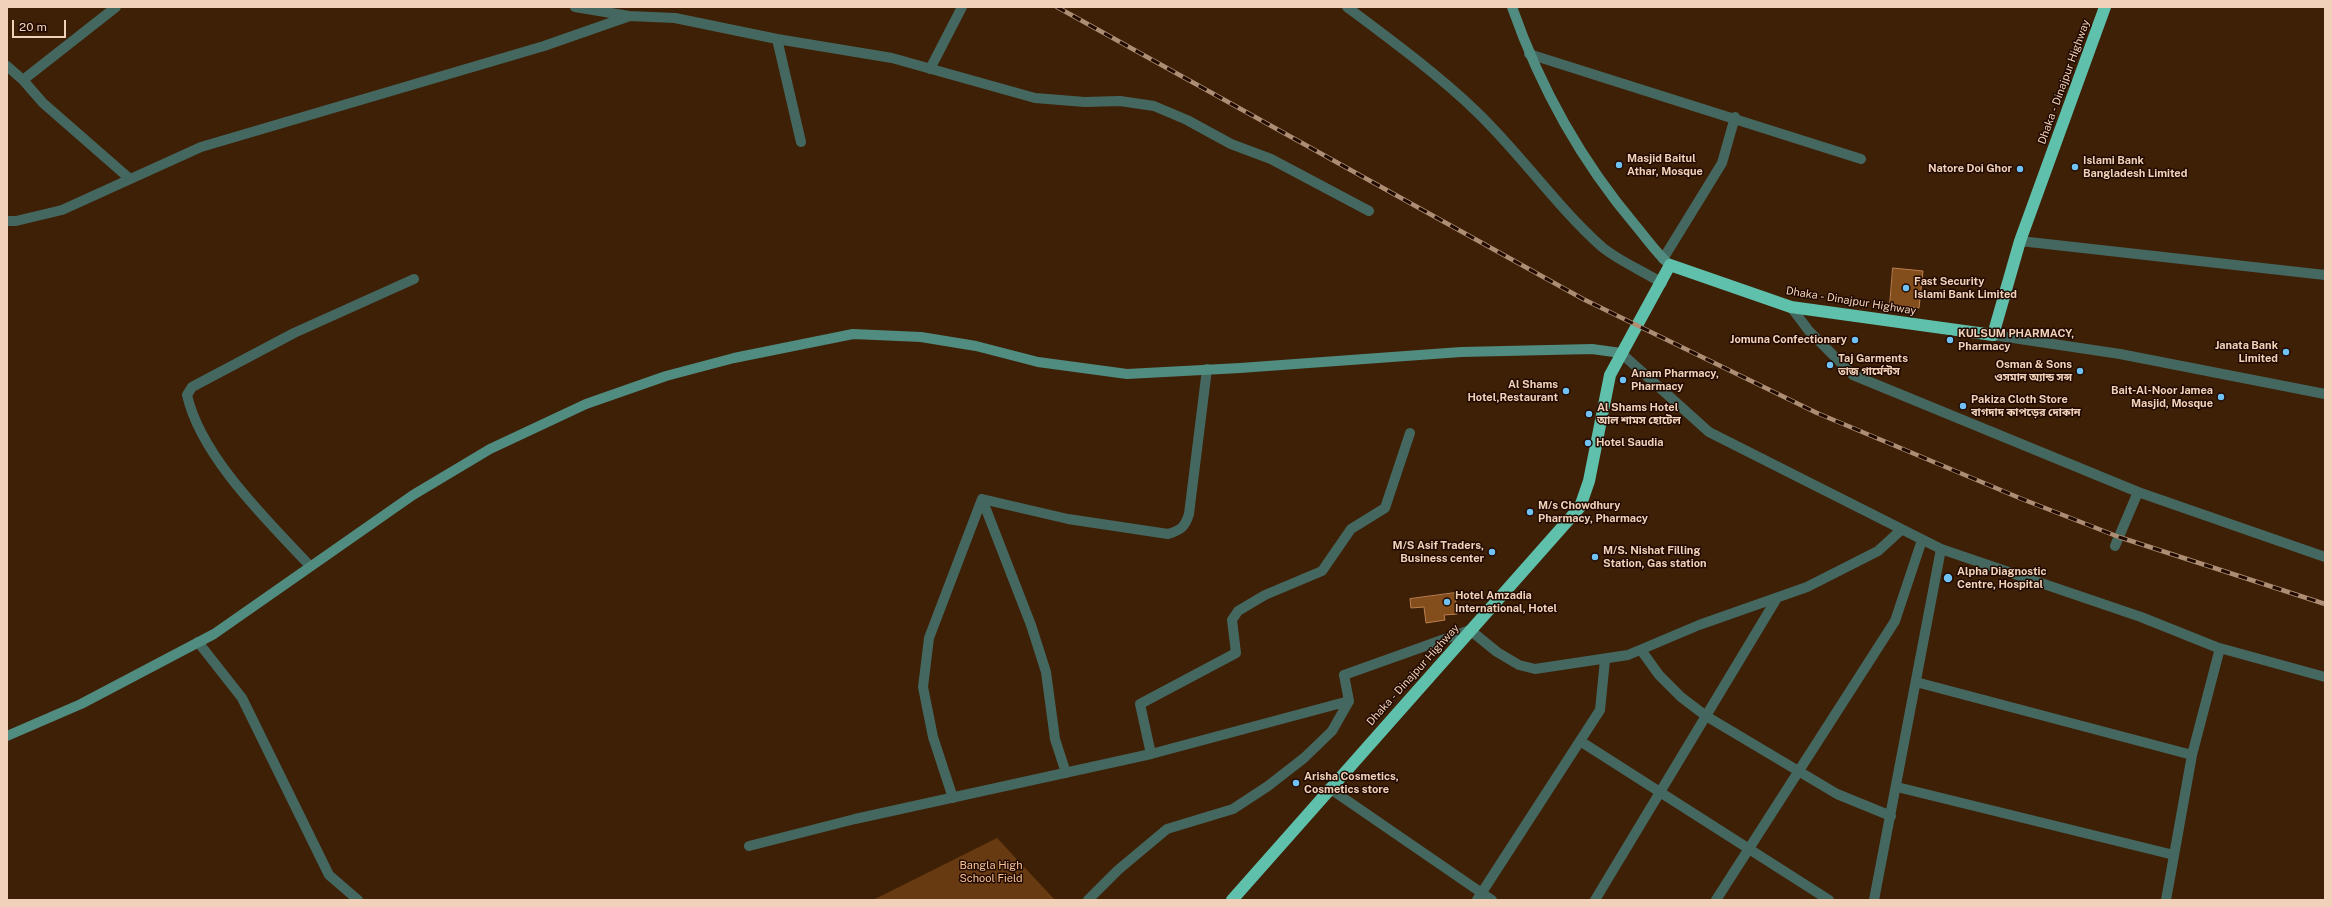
<!DOCTYPE html>
<meta charset="utf-8">
<style>
body{margin:0}
#map{position:relative;width:2332px;height:907px;overflow:hidden;background:#3e2007;font-family:"Public Sans",sans-serif}
canvas{display:block}
.frame{position:absolute;inset:0;border:8px solid #f1d1b9;pointer-events:none}
.scale{position:absolute;left:12px;top:20px;width:54px;height:18px;box-sizing:border-box;border:2px solid #f1d1b9;border-top:0;padding-left:5px;font-size:12px;line-height:14px;white-space:nowrap;color:#f1d1b9;-webkit-text-stroke:3px #210a00;paint-order:stroke}
</style>
<div id="map">
<canvas width="2332" height="907"></canvas>
<div class="frame"></div>
<div class="scale">20 m</div>
</div>
<script>
const ctx = document.querySelector('canvas').getContext('2d');
ctx.lineJoin = 'round';
function paint(path, color) { ctx.fillStyle = color; ctx.fill(path, 'evenodd'); }
function trace(path, color, width, dash) { ctx.strokeStyle = color; ctx.lineWidth = width; ctx.lineCap = dash ? 'butt' : 'round'; ctx.setLineDash(dash || []); ctx.stroke(path); }
function label(font, color, halo, rows, align = 'center') {
  ctx.font = font + ' "Public Sans","Noto Sans Bengali",sans-serif'; ctx.lineWidth = 3; ctx.setLineDash([]); ctx.textBaseline = 'middle'; ctx.strokeStyle = halo; ctx.fillStyle = color; for (const [text, x, y, turn = 0] of rows) {
    ctx.save(); ctx.translate(x, y); ctx.rotate((+turn || 0) * Math.PI / 180); ctx.textAlign = isNaN(turn) ? turn : align; if (halo) ctx.strokeText(text, 0, 0); ctx.fillText(text, 0, 0); ctx.restore();
  }
}
paint(new Path2D(`
 M997,838L1055,900H873Z`), '#683a11');
const building = new Path2D(`
 M1893,268L1923,271L1919,308L1890,305Z
 M1455,593L1457,614L1444,615L1445,620L1426,623L1424,607L1411,608L1410,599Z`);
paint(building, '#844d1c');
trace(building, '#bc8051', 1);
trace(new Path2D(`
 M575,7L629,16L675,18L777,39L892,58L1035,98L1085,102L1120,101L1154,106L1187,120L1231,144L1271,159L1369,211
 M1347,7C1391,40 1436,73 1476,111C1521,154 1556,206 1602,247C1619,261 1643,271 1662,283
 M777,39L801,142
 M1529,54L1861,159
 M7,66L23,80L116,7
 M930,69L962,7
 M23,80L43,103L130,179
 M7,221H16L62,210L201,147L544,46L627,17
 M2020,241L2325,275
 M1663,259L1722,163L1735,117
 M1791,307L1809,331L1853,375L2138,492L2325,557
 M1993,335L2120,354L2325,394
 M1621,353L1709,432L1941,549L2141,617L2216,647L2325,677
 M982,499L1031,625L1046,672L1055,739L1066,773
 M2115,546L2138,492
 M310,566C268,521 201,457 187,395L192,387L294,333L414,279
 M198,642L242,698L329,875L358,900
 M1641,650L1659,675L1681,697L1706,716L1837,794L1891,816
 M1916,682L2192,755
 M1580,741L1829,900
 M1151,754L1140,704L1236,653L1232,620L1238,611L1265,595L1322,571L1351,529L1385,508L1410,433
 M1897,787L2174,855
 M1329,788L1492,900
 M953,798L933,737L923,687L929,638L982,499L1068,519L1168,534C1181,530 1185,527 1189,514L1207,369
 M749,846L855,819L1151,754L1349,701L1344,675L1470,630L1497,652L1519,665L1535,669L1628,655L1699,625L1807,587L1878,551L1901,530
 M1088,900L1118,870L1167,829L1233,809L1268,786L1304,758L1332,731L1349,701
 M1477,900L1600,710L1605,660
 M1595,900L1777,598
 M1716,900L1895,621L1922,540
 M1874,900L1941,549
 M2166,900L2192,755L2220,648`), '#446860', 10);
trace(new Path2D(`
 M1512,7C1540,87 1581,161 1636,226C1647,239 1657,254 1670,265
 M7,736L81,704L214,634L413,495L490,449L586,404L666,376L734,358L853,334L921,337L976,346L1038,362L1127,374L1240,368L1461,352L1592,349L1621,353`), '#508c7f', 10);
trace(new Path2D(`
 M1232,900L1580,507L1589,481L1610,375L1670,265L1791,307L1993,335L2020,241L2105,7`), '#5fc0ac', 12);
const rail = new Path2D(`
 M1057,7L1583,299L1817,413L2022,499L2119,537L2325,604`);
trace(rail, '#ad8e75', 4.5);
trace(rail, '#210a00', 3, [9]);
for (const [x, y, r, color] of [
 [1619,165,4,"#70c1f4"],
 [2075,167,4,"#70c1f4"],
 [2020,169,4,"#70c1f4"],
 [1906,288,4,"#70c1f4"],
 [1855,340,4,"#70c1f4"],
 [1950,340,4,"#70c1f4"],
 [2286,352,4,"#70c1f4"],
 [1830,365,4,"#70c1f4"],
 [2080,371,4,"#70c1f4"],
 [1623,380,4,"#70c1f4"],
 [1566,391,4,"#70c1f4"],
 [2221,397,4,"#70c1f4"],
 [1963,406,4,"#70c1f4"],
 [1589,414,4,"#70c1f4"],
 [1588,443,4,"#70c1f4"],
 [1530,512,4,"#70c1f4"],
 [1492,552,4,"#70c1f4"],
 [1595,557,4,"#70c1f4"],
 [1948,578,5,"#70c1f4"],
 [1447,602,4,"#70c1f4"],
 [1296,783,4,"#70c1f4"]
]) { const dot = new Path2D(); dot.arc(x, y, r, 0, 2 * Math.PI); ctx.fillStyle = color; ctx.fill(dot); trace(dot, '#210a00', 1.5); }
label('11px', '#f1d1b9', '#210a00', [
 ["Dhaka - Dinajpur Highway",2064,82,-70],
 ["Dhaka - Dinajpur Highway",1851,301,9],
 ["Dhaka - Dinajpur Highway",1413,675,-48]
]);
label('bold 11px', '#f1d1b9', '#210a00', [
 ["Masjid Baitul",1627,159],
 ["Athar, Mosque",1627,172],
 ["Islami Bank",2083,161],
 ["Bangladesh Limited",2083,174],
 ["Natore Doi Ghor",2012,169,"right"],
 ["Fast Security",1914,282],
 ["Islami Bank Limited",1914,295],
 ["KULSUM PHARMACY,",1958,334],
 ["Pharmacy",1958,347],
 ["Jomuna Confectionary",1847,340,"right"],
 ["Janata Bank",2278,346,"right"],
 ["Limited",2278,359,"right"],
 ["Taj Garments",1838,359],
 ["তাজ গার্মেন্টস",1838,372],
 ["Osman & Sons",2072,365,"right"],
 ["ওসমান অ্যান্ড সন্স",2072,378,"right"],
 ["Anam Pharmacy,",1631,374],
 ["Pharmacy",1631,387],
 ["Al Shams",1558,385,"right"],
 ["Hotel,Restaurant",1558,398,"right"],
 ["Bait-Al-Noor Jamea",2213,391,"right"],
 ["Masjid, Mosque",2213,404,"right"],
 ["Pakiza Cloth Store",1971,400],
 ["বাগদাদ কাপড়ের দোকান",1971,413],
 ["Al Shams Hotel",1597,408],
 ["আল শামস হোটেল",1597,421],
 ["Hotel Saudia",1596,443],
 ["M/s Chowdhury",1538,506],
 ["Pharmacy, Pharmacy",1538,519],
 ["M/S Asif Traders,",1484,546,"right"],
 ["Business center",1484,559,"right"],
 ["M/S. Nishat Filling",1603,551],
 ["Station, Gas station",1603,564],
 ["Alpha Diagnostic",1957,572],
 ["Centre, Hospital",1957,585],
 ["Hotel Amzadia",1455,596],
 ["International, Hotel",1455,609],
 ["Arisha Cosmetics,",1304,777],
 ["Cosmetics store",1304,790]
], 'left');
label('11px', '#fcc399', '#210a00', [
 ["Bangla High",991,866],
 ["School Field",991,879]
]);
</script>
